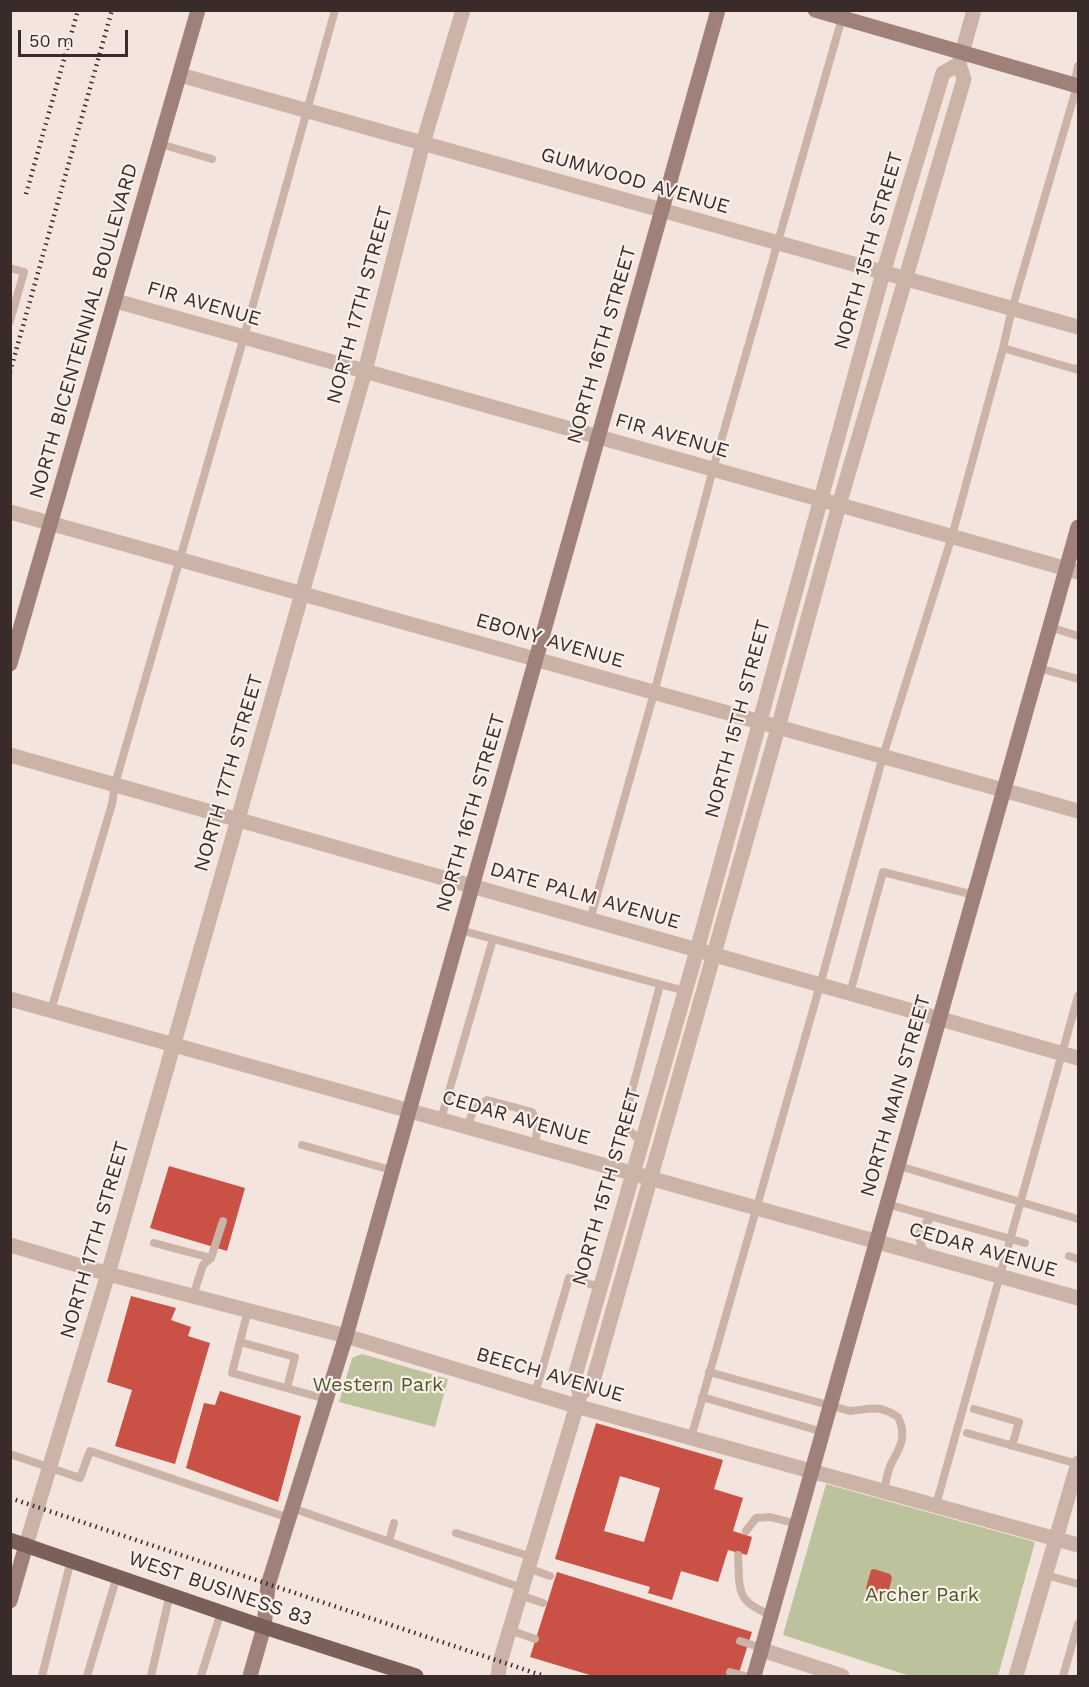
<!DOCTYPE html>
<style>
body{margin:0}
#map{position:relative;width:1089px;height:1687px;overflow:hidden;background:#f3e5dd;font-family:"Work Sans",sans-serif}
canvas{display:block}
.frame{position:absolute;inset:0;border:12px solid #382b29;pointer-events:none}
.scale{position:absolute;left:18px;top:30px;width:110px;height:27px;box-sizing:border-box;border:3px solid #382b29;border-top:0;padding-left:8px;font-size:18px;line-height:21px;white-space:nowrap;color:#382b29;-webkit-text-stroke:4px #faf0ea;paint-order:stroke}
</style>
<div id="map">
<canvas width="1089" height="1687"></canvas>
<div class="frame"></div>
<div class="scale">50 m</div>
</div>
<script>
const ctx = document.querySelector('canvas').getContext('2d');
ctx.lineJoin = 'round';
function paint(path, color) { ctx.fillStyle = color; ctx.fill(path, 'evenodd'); }
function trace(path, color, width, dash) { ctx.strokeStyle = color; ctx.lineWidth = width; ctx.lineCap = dash ? 'butt' : 'round'; ctx.setLineDash(dash || []); ctx.stroke(path); }
function label(font, color, halo, rows, align = 'center') {
  ctx.font = font + ' "Work Sans",sans-serif'; ctx.lineWidth = 4.5; ctx.setLineDash([]); ctx.textBaseline = 'middle'; ctx.strokeStyle = halo; ctx.fillStyle = color; for (const [text, x, y, turn = 0] of rows) {
    ctx.save(); ctx.translate(x, y); ctx.rotate((+turn || 0) * Math.PI / 180); ctx.textAlign = isNaN(turn) ? turn : align; if (halo) ctx.strokeText(text, 0, 0); ctx.fillText(text, 0, 0); ctx.restore();
  }
}
paint(new Path2D(`
 M362,1354L448,1379L435,1427L339,1402L352,1358Z
 M826,1484L1035,1542L998,1676H910L783,1635Z`), '#bcc39c');
paint(new Path2D(`
 M169,1166L245,1188L227,1251L150,1228Z
 M131,1296L176,1308L171,1320L191,1327L188,1336L210,1343L175,1464L115,1446L132,1390L107,1382Z
 M220,1391L301,1416L278,1502L186,1468L204,1403L215,1405Z
 M596,1423L723,1460L714,1489L743,1498L733,1531L752,1537L747,1555L728,1550L718,1582L681,1571L672,1600L648,1593L650,1587L555,1559ZM620,1476L660,1488L644,1542L604,1531Z
 M874,1569L890,1574L892,1578L888,1594L884,1595L868,1591L866,1588L871,1570Z
 M557,1572L752,1632L738,1676H593L530,1657Z`), '#c95145');
trace(new Path2D(`
 M1074,85L1078,66
 M160,144L212,159
 M10,268L24,272L10,321
 M1003,348L1012,309L1077,86
 M1050,627L1078,636
 M1039,668L1078,679
 M590,920L654,693L713,469L842,18
 M460,930L685,991
 M850,993L883,872L974,895
 M51,1010L112,804L115,784L244,337L335,10
 M441,1119L493,939
 M467,1127L474,1109L487,1100L532,1112L538,1123L535,1146
 M641,1142L623,1124L660,985
 M302,1145L391,1170
 M899,1166L1078,1219
 M887,1204L1025,1243
 M154,1243L211,1258
 M927,1255C915,1237 917,1231 932,1217
 M1069,1256L1078,1259
 M193,1296L203,1265L211,1258L223,1221
 M248,1310L232,1373L326,1399
 M240,1342L295,1357L287,1388
 M709,1372L850,1411C871,1409 879,1404 898,1417C907,1435 901,1446 892,1462C887,1471 886,1482 884,1491
 M535,1393L569,1278L600,1287
 M702,1397L823,1432
 M974,1409L1019,1422L1012,1446
 M967,1433L1078,1464
 M691,1438L820,985L883,756L952,536L1003,348L1078,370V368
 M10,1454L80,1478L90,1451L289,1518
 M936,1505L1078,996
 M292,1508L522,1588
 M746,1531L756,1518L770,1517L797,1524
 M456,1533L532,1557
 M389,1541L394,1523
 M738,1555C740,1591 735,1601 771,1615
 M528,1568L550,1576
 M1046,1575L1078,1584
 M520,1595L543,1603
 M510,1630L535,1639
 M740,1641L762,1648
 M730,1672L745,1676
 M42,1676L71,1560
 M87,1676L117,1576
 M151,1676L170,1594
 M201,1676L221,1612
 M1063,1676L1078,1624`), '#ccb3a8', 8);
trace(new Path2D(`
 M180,75L1078,327
 M116,301L1078,572
 M10,512L1078,811
 M10,755L1078,1058
 M10,999L1078,1298
 M10,1245L108,1274L346,1336L576,1406L1078,1545
 M580,1395L575,1376L697,950L883,273L943,73L959,64
 M26,1545L108,1274L238,819L365,371L423,143L463,10
 M762,1650L842,1676
 M498,1676L500,1662L580,1395L593,1381L778,728L839,505L964,79L959,64L974,10
 M1016,1676L1078,1463`), '#ccb3a8', 15);
trace(new Path2D(`
 M815,10L1078,86
 M10,664L198,10
 M10,1601L26,1545
 M250,1676L264,1627L268,1585L346,1336L718,10
 M754,1676L1078,527`), '#a08179', 15);
trace(new Path2D(`
 M10,1540L264,1627L416,1676`), '#7b5f59', 15);
trace(new Path2D(`
 M26,194L78,10
 M10,372L112,10
 M10,1498L544,1676`), '#382b29', 4.5, [1.5, 4.5]);
label('20px', '#382b29', '#faf0ea', [
 ["GUMWOOD AVENUE",635,181,16],
 ["NORTH 15TH STREET",869,251,-74],
 ["FIR AVENUE",204,304,16],
 ["NORTH 17TH STREET",360,305,-75],
 ["NORTH BICENTENNIAL BOULEVARD",84,331,-74],
 ["NORTH 16TH STREET",602,345,-74],
 ["FIR AVENUE",672,436,16],
 ["EBONY AVENUE",550,641,16],
 ["NORTH 15TH STREET",738,719,-75],
 ["NORTH 17TH STREET",229,773,-74],
 ["NORTH 16TH STREET",471,813,-74],
 ["DATE PALM AVENUE",585,896,16],
 ["NORTH MAIN STREET",896,1096,-74],
 ["CEDAR AVENUE",516,1118,16],
 ["NORTH 15TH STREET",607,1187,-74],
 ["NORTH 17TH STREET",95,1240,-74],
 ["CEDAR AVENUE",983,1250,16],
 ["BEECH AVENUE",550,1375,16],
 ["WEST BUSINESS 83",220,1589,19]
]);
label('20px', '#4e582b', '#faf0ea', [
 ["Western Park",378,1385],
 ["Archer Park",922,1595]
]);
</script>
